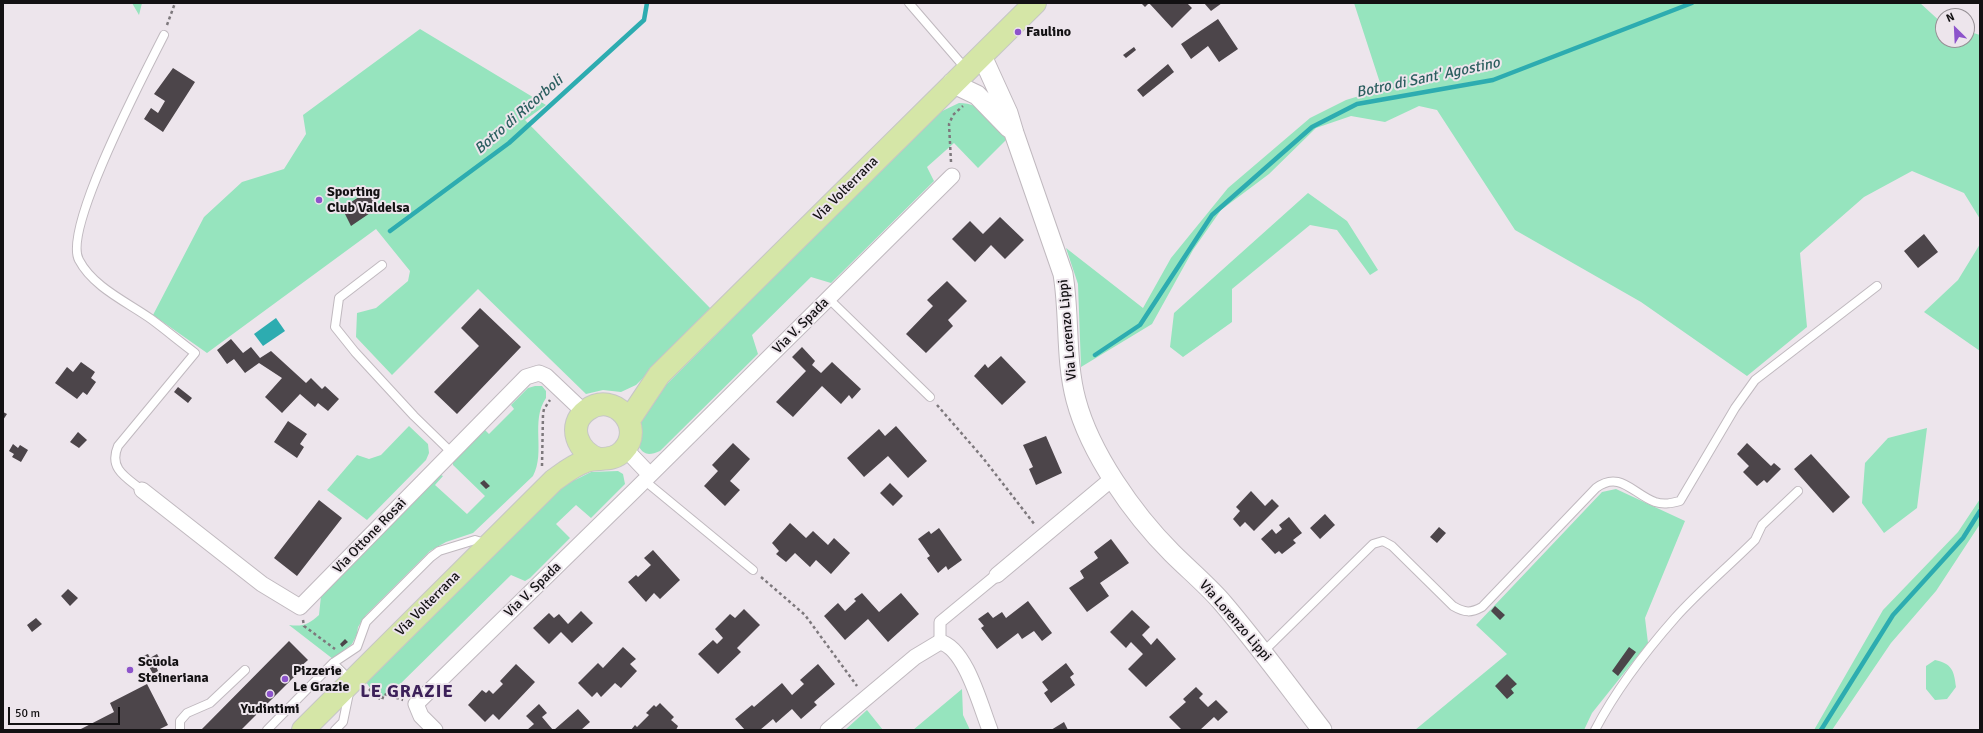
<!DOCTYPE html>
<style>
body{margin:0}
#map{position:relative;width:1983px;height:733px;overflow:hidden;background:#ede5ec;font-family:Signika,sans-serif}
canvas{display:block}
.frame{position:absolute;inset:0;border:4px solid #131113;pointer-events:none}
.north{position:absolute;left:1935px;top:8px;width:40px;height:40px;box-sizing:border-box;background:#ede5ec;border:1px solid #969095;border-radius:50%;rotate:336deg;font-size:11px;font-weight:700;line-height:16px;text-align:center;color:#131113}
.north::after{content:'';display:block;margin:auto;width:14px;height:18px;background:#8d54cb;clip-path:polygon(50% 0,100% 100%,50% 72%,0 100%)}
.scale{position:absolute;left:8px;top:707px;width:112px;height:18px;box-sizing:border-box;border:2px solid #131113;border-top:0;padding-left:5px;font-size:12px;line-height:14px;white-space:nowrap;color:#131113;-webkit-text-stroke:3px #ede5ec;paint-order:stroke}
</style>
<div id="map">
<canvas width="1983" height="733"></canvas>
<div class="frame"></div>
<div class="north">N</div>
<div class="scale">50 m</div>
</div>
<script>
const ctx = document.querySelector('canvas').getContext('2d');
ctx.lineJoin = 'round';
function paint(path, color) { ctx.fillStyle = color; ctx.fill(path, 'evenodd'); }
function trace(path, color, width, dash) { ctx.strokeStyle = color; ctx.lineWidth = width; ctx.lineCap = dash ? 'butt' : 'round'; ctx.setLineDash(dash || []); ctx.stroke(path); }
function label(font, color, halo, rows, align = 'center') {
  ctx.font = font + ' Signika,sans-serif'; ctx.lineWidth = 4; ctx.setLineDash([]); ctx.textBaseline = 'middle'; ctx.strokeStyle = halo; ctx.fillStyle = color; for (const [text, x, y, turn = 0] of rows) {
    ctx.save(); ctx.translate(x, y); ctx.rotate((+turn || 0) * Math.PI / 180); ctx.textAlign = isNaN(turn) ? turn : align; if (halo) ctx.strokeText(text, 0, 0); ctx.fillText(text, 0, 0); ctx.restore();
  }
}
paint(new Path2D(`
 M132,3H142L139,15Z
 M1354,3H1920L1943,24V40H1967V31L1980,35V219L1964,193L1912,171L1864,197L1800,253L1807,327L1747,376L1641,302L1515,230L1437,110L1419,106L1385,122L1351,116L1316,128L1269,174L1221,210L1193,250L1152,324L1081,367L1078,284L1066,248L1143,308L1171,258L1228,188L1310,118L1346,100L1382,89Z
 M420,29L546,105L525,120L712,310L636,385L621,392L603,390L586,394L478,289L392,375L356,337L357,313L376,308L408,281L410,271L376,229L207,353L153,315L204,217L242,182L284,169L306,134L303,115Z
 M959,103C983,103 993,121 1008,138L978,168L954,143L927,167L934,181L831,283L811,277L752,335L758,354L660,451C650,455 645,456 639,447L642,434L640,416L657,394L936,114Z
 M1308,193L1347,221L1378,270L1370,275L1337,230L1310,225L1232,289V322L1183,357L1170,347L1174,313Z
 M1980,244V351L1924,312L1958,280Z
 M535,386H542L546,391V398C530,421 546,452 533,476L473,533L446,542L430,551L366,615L358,627L357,634L352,644L333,659L289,625C303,627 309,624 319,615L321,596L439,474L443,476L435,485L467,514L485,496L453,465V460L484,429L489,434L514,409L511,405L528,388Z
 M409,426L428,444L429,453L426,460L367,520L327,490L357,455L369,459L381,455Z
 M1927,428L1917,508L1884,533L1862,503L1865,463L1888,438Z
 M618,471L623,474L625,484L591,518L576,505L556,524L570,538L530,578L525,581L511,575L393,691L381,697L375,695L366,682L571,477L575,480L591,472Z
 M1616,489L1685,521L1645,618L1648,643L1592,713L1584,730H1415L1507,654L1476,625L1602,492Z
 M1980,499V524L1936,591L1891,643L1832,730H1814L1883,610L1958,532Z
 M1935,660C1952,664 1954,670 1956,687L1947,699L1935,700L1926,689V666Z
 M962,689L963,715L970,730H913Z
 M867,710L883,730H845Z`), '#96e4be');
paint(new Path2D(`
 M276,318L285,331L263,346L254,334Z`), '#2dacb0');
trace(new Path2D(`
 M390,231L509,143L644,20L647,3
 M1095,355L1140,325L1212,215L1312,127L1357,104L1493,80L1692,3
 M1821,730L1893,615L1963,538L1980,511`), '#2dacb0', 4.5);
paint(new Path2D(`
 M1141,3H1187L1192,8L1172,28L1149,3L1145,7Z
 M1204,3H1222L1211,11Z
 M1218,19L1238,49L1219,62L1208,46L1191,59L1181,44Z
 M1134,47L1136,50L1126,58L1123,55Z
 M1168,64L1174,72L1143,97L1137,90Z
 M173,68L195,82L163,132L144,119L151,108L158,113L165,101L154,94Z
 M368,191L379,207L351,226L342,208Z
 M1000,217L1024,240L1005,259L991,245L975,262L952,239L970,221L983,234Z
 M1924,234L1938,252L1918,268L1904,251Z
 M947,281L967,301L948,320L953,326L926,353L906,334L933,306L927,300Z
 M480,308L521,347L457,414L434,392L479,346L461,328Z
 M231,339L243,353L251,347L260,358L271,351L306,383L311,378L322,389L325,386L339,399L328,411L318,403L315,407L300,394L282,413L265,397L282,378L259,363L245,373L234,359L227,364L217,350Z
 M802,347L815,361L812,365L821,373L832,362L861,389L852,399L849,395L841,404L822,386L793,417L776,402L806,371L792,357Z
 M1001,356L1026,382L1002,405L974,376L985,364L988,368Z
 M81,362L95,372L91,378L96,382L87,395L83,392L77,399L55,383L67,367L73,372Z
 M178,387L192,398L188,403L174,392Z
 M3,412L7,414L3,420Z
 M288,421L307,434L300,444L304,447L297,458L274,442Z
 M896,426L927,461L908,478L888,456L864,477L847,458L879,429L885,436Z
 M78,432L87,440L79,448L70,442Z
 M1046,436L1062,473L1036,485L1029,469L1033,467L1023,445Z
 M733,443L750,459L730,481L740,490L725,506L704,486L718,471L712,465Z
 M1747,443L1771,466L1774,463L1781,469L1767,483L1764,480L1757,486L1743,472L1749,466L1737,454Z
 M13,444L18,448L20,445L28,450L21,462L12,457L14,454L9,451Z
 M1811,454L1850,497L1833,513L1794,469Z
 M484,480L490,486L486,489L480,483Z
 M890,483L903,496L893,506L880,493Z
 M1251,491L1265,506L1272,499L1279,506L1254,531L1245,522L1240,527L1233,519L1240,511L1236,507Z
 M319,500L342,518L297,576L274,558Z
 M1325,514L1335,525L1320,539L1310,528Z
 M1289,517L1302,533L1293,540L1296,543L1282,554L1279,551L1275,554L1261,539L1272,529L1276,534L1282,529L1279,525Z
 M790,523L806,538L813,531L828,545L834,538L850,553L831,574L816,560L810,567L795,553L786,562L776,554L779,551L772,543Z
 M1439,527L1446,533L1437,543L1430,537Z
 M939,528L962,560L948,570L946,566L938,573L927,558L930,556L918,539L929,531L931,534Z
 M1111,539L1129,563L1100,583L1109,596L1087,612L1069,588L1084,578L1080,571L1098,558L1094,552Z
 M653,550L680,580L660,599L654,593L646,602L628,582L636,575L638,577L651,565L644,558Z
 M68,589L78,598L70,606L61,596Z
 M862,593L879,612L901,593L919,614L888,642L868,619L845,640L824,616L838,603L845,611L856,601L854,599Z
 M1028,601L1052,633L1042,641L1034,631L1022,639L1018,633L997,649L981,628L984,626L978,619L988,612L993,618L1002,612L1006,618Z
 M1495,606L1505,615L1500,620L1491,611Z
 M744,609L760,625L737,648L741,652L718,674L698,654L713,640L717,644L723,638L715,629L730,614L735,618Z
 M1132,610L1150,627L1142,635L1151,645L1157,638L1176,659L1146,687L1128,669L1143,654L1131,642L1126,648L1110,632Z
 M581,611L593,623L572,643L561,632L549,644L533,628L549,613L554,618L559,614L568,624Z
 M36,618L42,624L32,632L27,625Z
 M345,639L348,642L342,647L340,644Z
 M289,641L308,660L299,668L301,670L241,730H201Z
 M623,647L636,659L630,664L637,671L621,688L615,683L601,697L597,692L592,697L578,683L598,663L603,668Z
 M1629,647L1636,652L1618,676L1612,671Z
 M148,654L150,658L157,654L162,663L156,666L158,671L153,674L143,656Z
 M1066,663L1074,674L1070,677L1075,685L1051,703L1044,693L1048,690L1042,682Z
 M516,664L535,682L499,720L493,714L485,722L468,705L482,690L486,693L489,690L493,694L503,684L500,681Z
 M818,664L835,684L814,702L817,705L801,719L792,709L776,723L773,719L760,730H745L735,719L752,705L754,707L782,683L792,695L804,684L800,680Z
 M1507,674L1517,684L1511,689L1514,693L1507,699L1495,686Z
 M147,684L168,725L158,730H79L114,712L110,703Z
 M1196,687L1203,694L1199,698L1208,707L1216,700L1228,712L1218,721L1214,717L1200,730H1182L1169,717L1186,702L1183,699Z
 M660,703L674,717L671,720L678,726L676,730H631L635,725L637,727L649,715L646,713L654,705L656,707Z
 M539,704L547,713L542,717L553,730H527L534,724L526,716Z
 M578,709L590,722L581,730H554Z
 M1064,722L1068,730H1051Z`), '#4c454a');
const service = new Path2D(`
 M909,3L966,69
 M382,265L339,298L335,327L355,352L414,416L451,452
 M829,299L930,397
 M645,481L753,570
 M142,490C127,478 108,469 118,446L195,353C180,342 166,330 151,319C127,302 93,287 79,260C62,229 146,71 164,35
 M1263,652L1373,544L1383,541L1392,546L1453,606C1465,613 1471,613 1482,607L1596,488C1620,470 1633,494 1655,502C1664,505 1672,503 1680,501L1735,408L1755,380L1877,286
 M333,663L357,647L366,622L431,557L439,551L475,540L488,544
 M180,730V721L187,713L210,703L245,670
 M267,730L333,663L351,681
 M335,730L343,722L349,693
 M1595,730C1616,690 1645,652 1675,618C1699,591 1729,566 1755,540L1762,525L1798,491`);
const pedestrian = new Path2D(`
 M940,642V622L997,575`);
const minor = new Path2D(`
 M623,452L631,455L650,475
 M142,490L262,584L300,607L526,377L539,373L546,376L584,412
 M997,575L1113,478
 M435,730L421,716L416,704L635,490L952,176
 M828,730L915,657L940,642C966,648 981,708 990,730`);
const tertiary = new Path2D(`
 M982,56L1008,113L1014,133L1063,274C1070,316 1065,359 1076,400C1090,453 1133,514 1172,553C1188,569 1206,584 1221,601C1257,643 1289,687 1322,730
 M952,83L977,95L1009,128`);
const primary = new Path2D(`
 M629,420L659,375L1035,3
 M303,730L554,480C564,473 574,465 586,461C599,457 613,462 623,451C646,427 614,390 587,410C566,425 578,453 599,459`);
trace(service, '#c0b9bf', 10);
trace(pedestrian, '#c0b9bf', 13);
trace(minor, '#c0b9bf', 17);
trace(tertiary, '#c0b9bf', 21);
trace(primary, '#c6c6c6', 24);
trace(new Path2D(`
 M167,25L175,3
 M951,162L949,124L953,115L963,106
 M937,405L983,458L1035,525
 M542,466L543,414L544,409L550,400
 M761,577L805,615L857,686
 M303,620L304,626L335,649
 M369,689L377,697L382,700L384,694L403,700`), '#7d787c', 2.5, [3, 3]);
trace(service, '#fff', 8);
trace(pedestrian, '#fff', 11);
trace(minor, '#fff', 15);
trace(tertiary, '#fff', 19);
trace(primary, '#d5e6a7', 22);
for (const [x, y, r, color] of [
 [1018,32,4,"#8d54cb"],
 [319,200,4,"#8d54cb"],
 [130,670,4,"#8d54cb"],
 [285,679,4,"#8d54cb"],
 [270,694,4,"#8d54cb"]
]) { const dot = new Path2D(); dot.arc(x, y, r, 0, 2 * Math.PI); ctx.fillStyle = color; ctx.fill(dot); trace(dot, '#ede5ec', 1.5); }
label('bold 14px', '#131113', '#ede5ec', [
 ["Faulino",1026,32],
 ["Sporting",327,192],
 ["Club Valdelsa",327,208],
 ["Scuola",138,662],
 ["Steineriana",138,678],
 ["Pizzerie",293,671],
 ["Le Grazie",293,687],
 ["Yudintimi",270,709,"center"]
], 'left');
label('14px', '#131113', '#ede5ec', [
 ["Via Volterrana",846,189,-45],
 ["Via V. Spada",801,326,-45],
 ["Via Lorenzo Lippi",1068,330,-95],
 ["Via Ottone Rosai",370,536,-46],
 ["Via V. Spada",533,590,-44],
 ["Via Volterrana",428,604,-45],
 ["Via Lorenzo Lippi",1235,621,49]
]);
label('italic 15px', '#2b5e5f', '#ede5ec', [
 ["Botro di Sant' Agostino",1428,78,-12],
 ["Botro di Ricorboli",519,115,-41]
]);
ctx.letterSpacing = '1px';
label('bold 18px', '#3d215a', '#ede5ec', [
 ["LE GRAZIE",407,692]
]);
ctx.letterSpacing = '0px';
</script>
